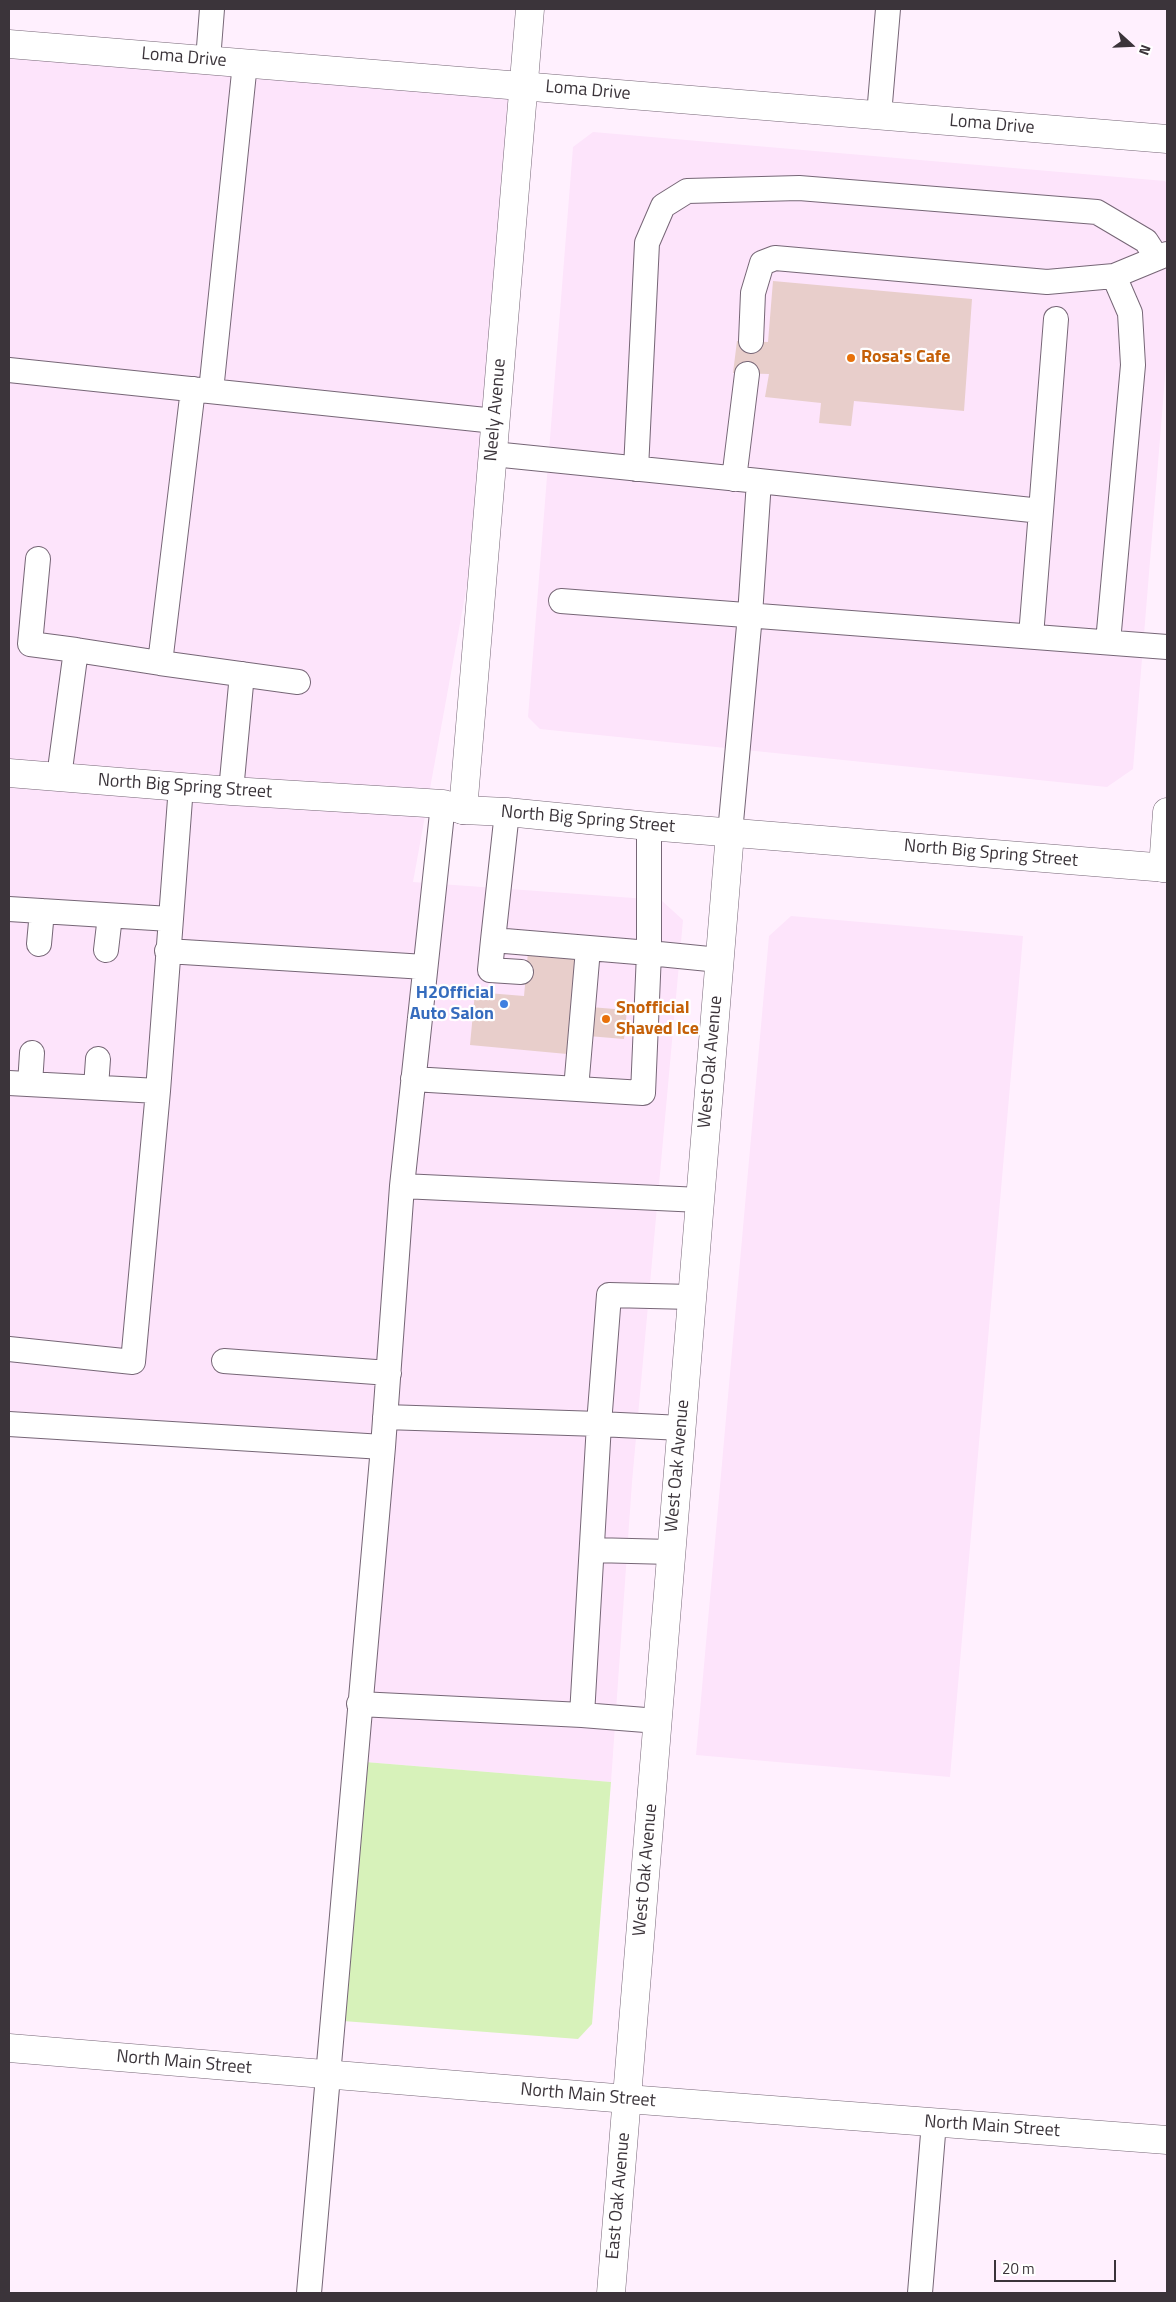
<!DOCTYPE html>
<style>
body{margin:0}
#map{position:relative;width:1176px;height:2302px;overflow:hidden;background:#fff0fe;font-family:"Titillium Web",sans-serif}
canvas{display:block}
.frame{position:absolute;inset:0;border:10px solid #3b343a;pointer-events:none}
.north{position:absolute;left:1106px;top:20px;width:50px;height:50px;-webkit-text-stroke:4px #fff;paint-order:stroke;rotate:110deg;font-size:14px;font-weight:700;line-height:20px;text-align:center;color:#3b343a}
.north::after{content:'';display:block;margin:auto;width:18px;height:22px;background:#3b343a;clip-path:polygon(50% 0,100% 100%,50% 72%,0 100%)}
.scale{position:absolute;left:994px;top:2260px;width:122px;height:22px;box-sizing:border-box;border:2px solid #3b343a;border-top:0;padding-left:6px;font-size:15px;line-height:18px;white-space:nowrap;color:#3b343a;-webkit-text-stroke:4px #fff;paint-order:stroke}
</style>
<div id="map">
<canvas width="1176" height="2302"></canvas>
<div class="frame"></div>
<div class="north">N</div>
<div class="scale">20 m</div>
</div>
<script>
const ctx = document.querySelector('canvas').getContext('2d');
ctx.lineJoin = 'round';
function paint(path, color) { ctx.fillStyle = color; ctx.fill(path, 'evenodd'); }
function trace(path, color, width, dash) { ctx.strokeStyle = color; ctx.lineWidth = width; ctx.lineCap = dash ? 'butt' : 'round'; ctx.setLineDash(dash || []); ctx.stroke(path); }
function label(font, color, halo, rows, align = 'center') {
  ctx.font = font + ' "Titillium Web",sans-serif'; ctx.lineWidth = 4.5; ctx.setLineDash([]); ctx.textBaseline = 'middle'; ctx.strokeStyle = halo; ctx.fillStyle = color; for (const [text, x, y, turn = 0] of rows) {
    ctx.save(); ctx.translate(x, y); ctx.rotate((+turn || 0) * Math.PI / 180); ctx.textAlign = isNaN(turn) ? turn : align; if (halo) ctx.strokeText(text, 0, 0); ctx.fillText(text, 0, 0); ctx.restore();
  }
}
paint(new Path2D(`
 M9,44L523,86L497,420L413,882L661,900L683,920L632,1482L611,1782L365,1762L387,1462L355,1456L9,1431Z
 M593,132L1165,181L1167,184V353L1133,769L1107,787L540,729L528,717L573,147Z
 M791,916L1023,936L950,1777L696,1755L769,936Z`), '#fde4fb');
paint(new Path2D(`
 M365,1762L611,1782L592,2024L578,2039L343,2021Z`), '#d7f2ba');
paint(new Path2D(`
 M773,281L972,299L964,411L854,401L851,426L819,423L821,403L765,397L769,374L733,373L737,341L768,342Z
 M528,952L576,956L567,1054L470,1045L475,992L524,996Z
 M590,1007L627,1010L624,1039L588,1036Z`), '#e8cecb');
const service = new Path2D(`
 M208,60L212,9
 M879,115L888,9
 M751,341L753,293L762,263L775,258L1047,282L1114,276L1160,257
 M9,370L495,421
 M211,391L245,63
 M493,454L759,481
 M636,469L647,243L663,206L687,191L799,188L1097,212L1146,241L1157,258L1167,254
 M734,479L747,374
 M1041,511L1056,319
 M38,559L30,644L76,650
 M561,601L1167,647
 M1108,642L1133,365L1130,313L1114,276
 M160,663L298,682
 M59,777L76,650L160,663L193,389
 M231,791L242,674
 M649,826V953L719,960
 M730,833L750,615L759,481L1041,511L1031,636
 M9,909L170,919
 M493,940L490,970L521,972
 M39,944L42,911
 M106,950L110,916
 M167,951L425,967
 M413,1079L643,1093L649,953L493,940L507,812
 M9,1083L158,1091L181,786
 M30,1084L32,1053
 M96,1087L98,1059
 M576,1089L588,949
 M402,1186L700,1200
 M9,1349L133,1362L158,1091
 M224,1361L389,1373
 M9,1424L383,1447
 M682,1428L599,1424L609,1295L692,1297
 M592,1550L671,1552
 M359,1704L582,1715L599,1424L385,1417
 M582,1715L658,1721
 M309,2293L383,1447L402,1186L443,804
 M920,2293L934,2122`);
const minor = new Path2D(`
 M9,44L1167,139
 M1163,868L1167,812
 M611,2293L730,833`);
const tertiary = new Path2D(`
 M463,810L530,9
 M9,2048L627,2099L1167,2140`);
const trunk = new Path2D(`
 M9,773L231,791L443,804L463,810L507,812L649,826L1167,868`);
trace(service, '#766676', 26);
trace(minor, '#766676', 29);
trace(tertiary, '#766676', 29);
trace(trunk, '#766676', 29);
trace(service, '#fff', 24);
trace(minor, '#fff', 28);
trace(tertiary, '#fff', 28);
trace(trunk, '#fff', 28);
for (const [x, y, r, color] of [
 [851,358,5,"#e8710a"],
 [504,1004,5,"#3f7fe0"],
 [606,1019,5,"#e8710a"]
]) { const dot = new Path2D(); dot.arc(x, y, r, 0, 2 * Math.PI); ctx.fillStyle = color; ctx.fill(dot); trace(dot, '#fff', 2); }
label('18px', '#3b343a', '#fff', [
 ["Loma Drive",184,58,5],
 ["Loma Drive",588,91,5],
 ["Loma Drive",992,125,5],
 ["Neely Avenue",496,410,-85],
 ["North Big Spring Street",185,787,4],
 ["North Big Spring Street",588,820,5],
 ["North Big Spring Street",991,854,5],
 ["West Oak Avenue",711,1062,-85],
 ["West Oak Avenue",678,1466,-85],
 ["West Oak Avenue",646,1870,-85],
 ["North Main Street",184,2063,5],
 ["North Main Street",588,2096,5],
 ["North Main Street",992,2127,4],
 ["East Oak Avenue",619,2196,-85]
]);
label('bold 18px', '#c56008', '#fff', [
 ["Rosa's Cafe",861,358],
 ["Snofficial",616,1009],
 ["Shaved Ice",616,1030]
], 'left');
label('bold 18px', '#366cbe', '#fff', [
 ["H2Official",494,994],
 ["Auto Salon",494,1015]
], 'right');
</script>
